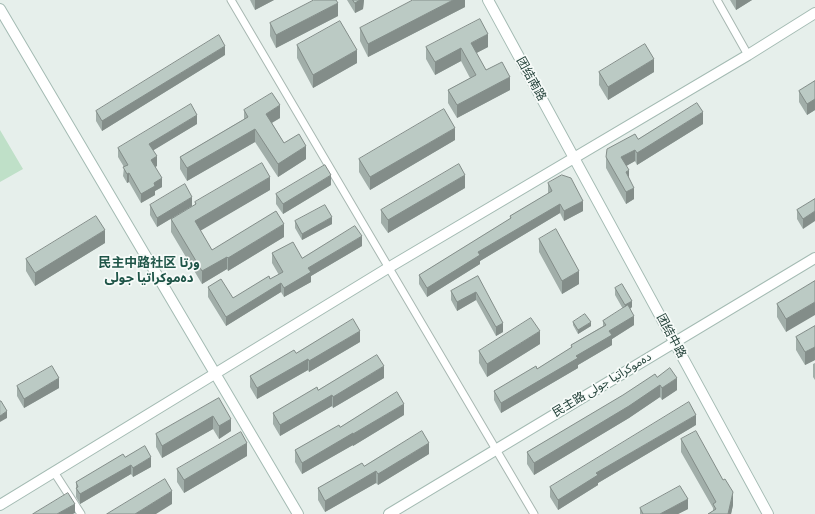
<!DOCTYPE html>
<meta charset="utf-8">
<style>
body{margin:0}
canvas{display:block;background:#e6efeb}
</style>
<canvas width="815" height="514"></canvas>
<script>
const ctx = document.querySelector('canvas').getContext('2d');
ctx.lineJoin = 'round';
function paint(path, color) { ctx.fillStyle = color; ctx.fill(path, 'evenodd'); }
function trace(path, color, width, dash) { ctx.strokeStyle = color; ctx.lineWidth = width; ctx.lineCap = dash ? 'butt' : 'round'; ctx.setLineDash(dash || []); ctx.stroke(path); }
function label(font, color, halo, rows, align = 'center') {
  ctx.font = font + ' Karla,"Noto Sans Arabic","Noto Sans SC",sans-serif'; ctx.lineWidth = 3.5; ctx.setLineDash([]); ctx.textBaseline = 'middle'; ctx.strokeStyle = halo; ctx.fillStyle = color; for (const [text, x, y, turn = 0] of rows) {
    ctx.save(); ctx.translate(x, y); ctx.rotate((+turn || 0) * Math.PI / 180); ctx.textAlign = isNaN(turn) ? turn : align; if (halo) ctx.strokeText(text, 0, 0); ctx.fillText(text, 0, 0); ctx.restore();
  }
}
paint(new Path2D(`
 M0,130L23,169L0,182Z`), '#bfe0c8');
const street = new Path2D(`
 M231,0L534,514
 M717,0L748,55
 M54,472L81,514`);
const secondary = new Path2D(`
 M488,0L768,514
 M0,9L298,514
 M0,505L388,268L748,55L815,13
 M389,514L815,258`);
trace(street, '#a8b8b2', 9);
trace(secondary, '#a4bbb3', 12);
trace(street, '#fff', 7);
trace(secondary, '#fff', 10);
paint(new Path2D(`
 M250,0H274L255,10Z
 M347,0H364L363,9L355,13Z
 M465,0V7L368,57L360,41V28Z
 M730,0H752L736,10Z
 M338,16L276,48L270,36V23Z
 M297,45L357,63L313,88L297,58Z
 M426,47H488L476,53L486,70L510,90L457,118L448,103V90L470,78L461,61L435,75L426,59Z
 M225,55L102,131L96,121V111Z
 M599,72H654L608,100L599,85Z
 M815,81V110L807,115L799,102V91Z
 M244,110L280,118L272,123L284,143L306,159L278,177L255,142L187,181L180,169V157L244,119Z
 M197,124L153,150L157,166L155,167L162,187L155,191V195L141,203L129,182L127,183L123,176L124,167L118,157V148Z
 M703,124L637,165L635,161L626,166L634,199L626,204L606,168V157L638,139Z
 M455,140L370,190L359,172V159Z
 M548,183L583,211L564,221L560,213L480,261V264L427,297L419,284V275L510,219V216L548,194Z
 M331,185L283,214L276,204V194Z
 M465,188L388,233L381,223V210Z
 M270,190L200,230L212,250L284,237L228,271L227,269L202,284L171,232V219L195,205V202Z
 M815,199L803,229L797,219V210Z
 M150,205L192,206L157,227L150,215Z
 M295,221L332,224L302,240L295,228Z
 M539,239L579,284L562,294L539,252Z
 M105,243L35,286L26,271V259Z
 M362,246L311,276V282L284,297L281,292L226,326L208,297V287L233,298L279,275L272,263V253L302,258Z
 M478,276L503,332L496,336L476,300L457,311L451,300V291Z
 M815,281L786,332L777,317V304Z
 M615,288L632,307L630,309L634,325L612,339V345L578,365V368L501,413L494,400V391L537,369L571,348V345L603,326V321L623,309L615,295Z
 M573,322L591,326L578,334L573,325Z
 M815,326V360L805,365L796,350V337Z
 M360,342L309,372L308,370L257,399L250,387V376L296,353Z
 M540,344L487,377L479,363V351Z
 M815,363V380L813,377V364Z
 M657,377L677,390L662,400L660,397L629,418L534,475L527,464V452Z
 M384,378L333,408L332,406L280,436L273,424V413L318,390Z
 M17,386L59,388L24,408L17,396Z
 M219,398L231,431L219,439L213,429L162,458L156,447V434Z
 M404,415L353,446V445L302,474L295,462V450L340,427Z
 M696,425L598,483V485L558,510L550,497V487Z
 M681,439L733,505L731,514H708L713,511V508L681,452Z
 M429,454L378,485L376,483L325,512L318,500V488L364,466Z
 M247,456L184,493L177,482V469Z
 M125,457L151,467L133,477L131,474L80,504L76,497V482Z
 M640,508L688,509L678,514H640Z`), '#a1aea9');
paint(new Path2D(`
 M255,0H274L255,10Z
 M360,0H364L363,9L355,13V3Z
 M453,0H465V7L368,57V44Z
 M736,0H752L736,10Z
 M338,3V16L276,48V35Z
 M488,34V47L471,56V43Z
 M225,46V55L102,131V121Z
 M461,48V61L435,75V62Z
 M357,50V63L313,88V75Z
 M654,59V72L608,100V87Z
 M510,77V90L457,118V105Z
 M815,99V110L807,115V104Z
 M280,105V118L266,126V114Z
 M703,112V124L637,165V153Z
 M197,115V124L149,153V144Z
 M455,128V140L370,190V177Z
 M255,129V142L187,181V168Z
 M306,146V159L278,177V164Z
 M635,150V161L621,169V157Z
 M157,156V166L151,169V160Z
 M629,170V182L626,172Z
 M129,173V182L127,183V174Z
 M331,175V185L283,214V204Z
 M465,175V188L388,233V220Z
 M270,177V190L195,234V221Z
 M162,178V187L155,191V195L141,203V194L154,183Z
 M634,188V199L626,204V192Z
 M192,197V206L157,227V218Z
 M583,201V211L564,221V211Z
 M560,204V213L480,261V264L427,297V288L478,252Z
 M815,211V221L803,229V219Z
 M332,217V224L302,240V234Z
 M284,224V237L228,271V258Z
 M105,230V243L35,286V273Z
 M362,236V246L311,276V282L284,297V288L308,268Z
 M227,257V269L202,284V271Z
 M579,271V284L562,294V281Z
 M281,283V292L226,326V317Z
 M476,292V300L457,311V302Z
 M632,301V307L625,312V305Z
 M815,302V315L786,332V319Z
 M634,316V325L612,339V345L578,365V368L501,413V403L609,331Z
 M591,322V326L578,334V330Z
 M503,323V332L496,336V327Z
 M360,331V342L309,372V361Z
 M540,331V344L487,377V364Z
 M815,347V360L805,365V352Z
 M308,359V370L257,399V388Z
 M384,366V378L333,408V397Z
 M59,378V388L24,408V399Z
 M677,378V390L662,400V388Z
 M660,385V397L629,418L534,475V463Z
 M332,395V406L280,436V425Z
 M404,404V415L353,446V434Z
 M7,411V418L0,422V416Z
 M696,415V425L598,483V485L558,510V500L596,473Z
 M213,416V429L162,458V446Z
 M231,419V431L219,439V426Z
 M353,433V445L302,474V463Z
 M247,443V456L184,493V480Z
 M429,443V454L378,485V474Z
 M151,457V467L133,477V468Z
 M131,465V474L80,504V494Z
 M376,471V483L325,512V501Z
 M172,491V504L156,514H135Z
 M733,492V505L731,514H728Z
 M688,499V509L678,514H660Z
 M75,504V513L73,514H57Z`), '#838d89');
const building = new Path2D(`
 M314,0H336L338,3L276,35L270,23Z
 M353,0H360L355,3Z
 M413,0H453L368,44L360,28Z
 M480,19L488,34L471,43L486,70L502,62L510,77L457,105L448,90L476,75L461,48L435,62L426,47Z
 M340,21L357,50L313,75L297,45Z
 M219,35L225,46L102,121L96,111Z
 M645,44L654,59L608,87L599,72Z
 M815,81V99L807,104L799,91Z
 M272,93L280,105L266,114L284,143L299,134L306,146L278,164L255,129L187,168L180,157L248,117L244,110Z
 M697,103L703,112L637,153L635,150L621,157L629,170L626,172L634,188L626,192L606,157L607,149L635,134L638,139Z
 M191,104L197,115L149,144L157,156L151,160L162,178L154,183L155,186L141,194L129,173L127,174L123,167L128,165L118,148Z
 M444,109L455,128L370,177L359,159Z
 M262,163L270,177L195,221L212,250L276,211L284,224L228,258L227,257L202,271L171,219L196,204L195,202Z
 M459,164L465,175L388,220L381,210Z
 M325,165L331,175L283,204L276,194Z
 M562,175L571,178L583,201L564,211L560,204L478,252L480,255L427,288L419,275L511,218L510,216L552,191L548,183Z
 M185,184L192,197L157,218L150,205Z
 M815,199V211L803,219L797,210Z
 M325,205L332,217L302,234L295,221Z
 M96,216L105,230L35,273L26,259Z
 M355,226L362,236L308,268L311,272L284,288L281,283L226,317L208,287L221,279L233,298L269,276L270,279L283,272L272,253L293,242L302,258Z
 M556,229L579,271L562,281L539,239Z
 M478,276L503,323L496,327L476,292L457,302L451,291Z
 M815,281V302L786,319L777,304Z
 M622,284L632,301L625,305L615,288Z
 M628,305L634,316L609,331L612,335L576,356L578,358L501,403L494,391L536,366L537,369L572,347L571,345L606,325L603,321Z
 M585,314L591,322L578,330L573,322Z
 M531,318L540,331L487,364L479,351Z
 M353,319L360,331L309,361L308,359L257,388L250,376L294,350L296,353Z
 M815,326V347L805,352L796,337Z
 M377,355L384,366L333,397L332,395L280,425L273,413L317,387L318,390Z
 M52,366L59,378L24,399L17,386Z
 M670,368L677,378L662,388L660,385L629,406L534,463L527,452L623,395L655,374L657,377Z
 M397,392L404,404L353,434V433L302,463L295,450L339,425L340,427Z
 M219,398L231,419L219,426L213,416L162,446L156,434Z
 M0,401H1L7,411L0,416Z
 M689,402L696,415L596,473L598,475L558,500L550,487Z
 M422,431L429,443L378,474L376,471L325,501L318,488L362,463L364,466Z
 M696,431L723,480L725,479L733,492L728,514H708L716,509L713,504L716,502L681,439Z
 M241,432L247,443L184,480L177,469Z
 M145,446L151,457L133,468L131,465L80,494L76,488L78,487L76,482L123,454L125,457Z
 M165,479L172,491L135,514H107Z
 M680,486L688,499L660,514H643L640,508Z
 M68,493L75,504L57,514H33Z`);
paint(building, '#bbcac4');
trace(building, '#838d89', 1);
label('12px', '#24423a', '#f7fbf9', [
 ["团结南路",531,79,61],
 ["团结中路",671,336,62],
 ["民主路 دەموكراتيا جولى",602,385,-31]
]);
label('bold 13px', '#1f5548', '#f7fbf9', [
 ["民主中路社区 ورتا",149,263],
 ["دەموكراتيا جولى",149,278]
]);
</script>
